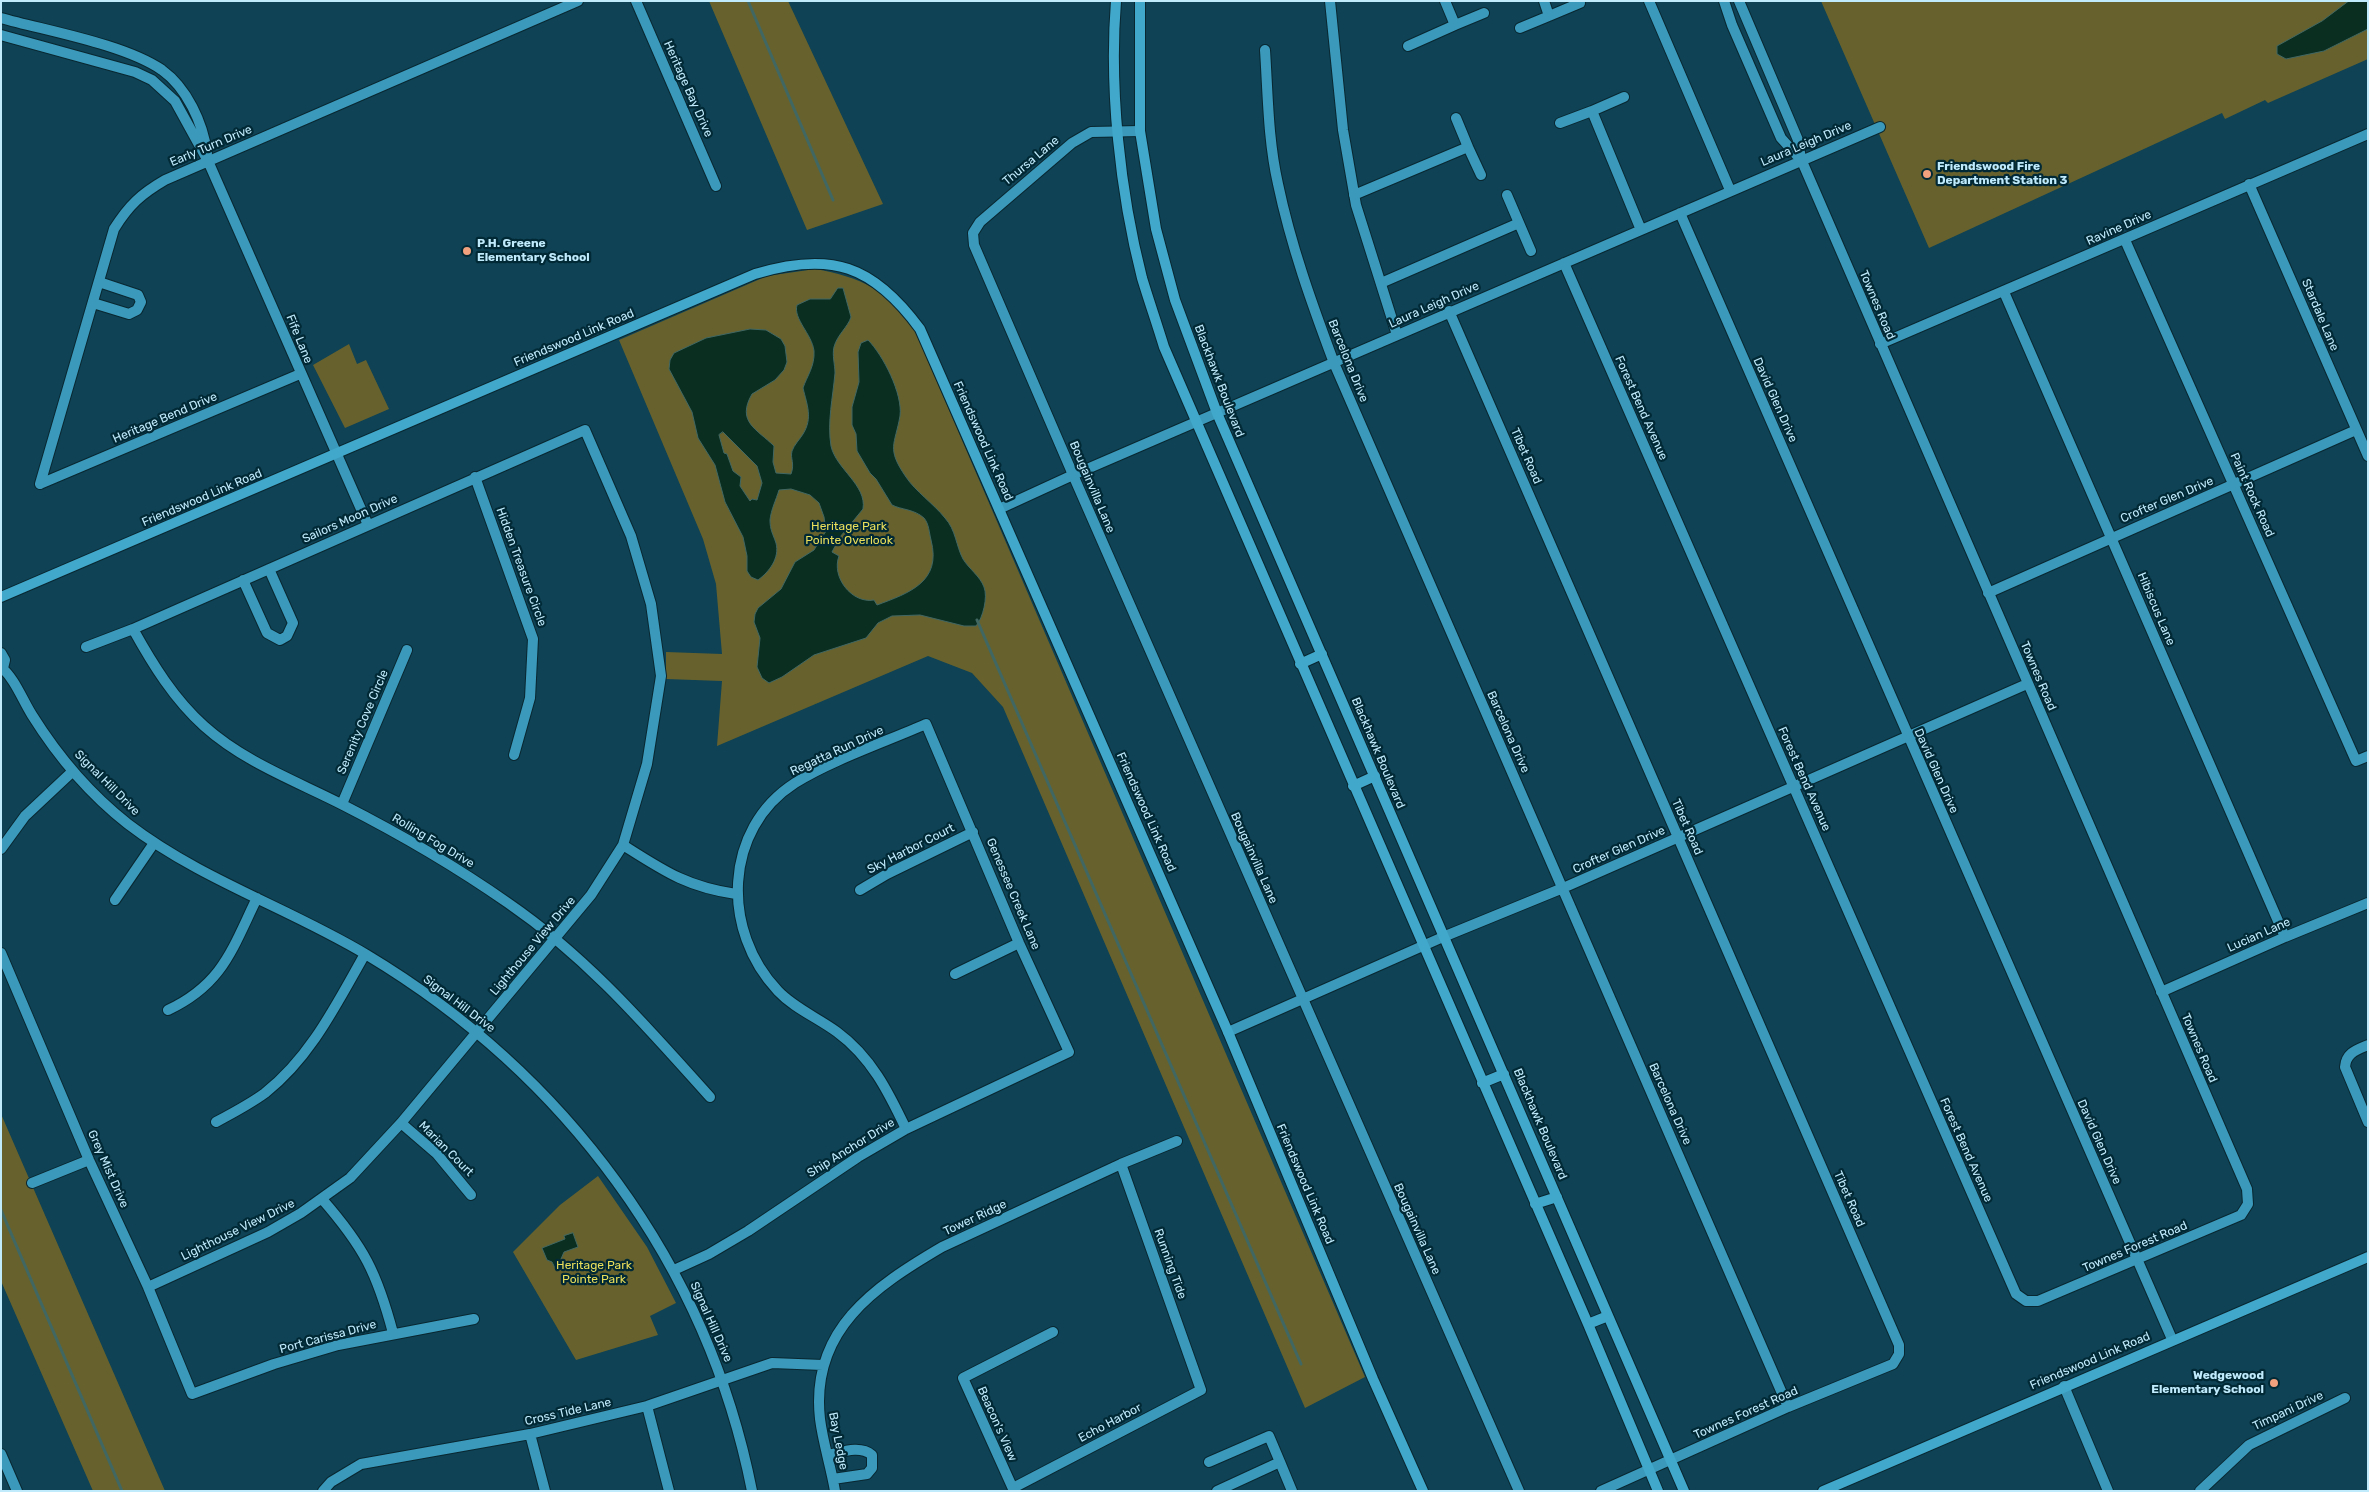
<!DOCTYPE html>
<style>
body{margin:0}
#map{position:relative;width:2369px;height:1492px;overflow:hidden;background:#0e4254;font-family:Rubik,sans-serif}
canvas{display:block}
.frame{position:absolute;inset:0;border:2px solid #c0ebfc;pointer-events:none}
</style>
<div id="map">
<canvas width="2369" height="1492"></canvas>
<div class="frame"></div>
</div>
<script>
const ctx = document.querySelector('canvas').getContext('2d');
ctx.lineJoin = 'round';
function paint(path, color) { ctx.fillStyle = color; ctx.fill(path, 'evenodd'); }
function trace(path, color, width, dash) { ctx.strokeStyle = color; ctx.lineWidth = width; ctx.lineCap = dash ? 'butt' : 'round'; ctx.setLineDash(dash || []); ctx.stroke(path); }
function label(font, color, halo, rows, align = 'center') {
  ctx.font = font + ' Rubik,sans-serif'; ctx.lineWidth = 4.5; ctx.setLineDash([]); ctx.textBaseline = 'middle'; ctx.strokeStyle = halo; ctx.fillStyle = color; for (const [text, x, y, turn = 0] of rows) {
    ctx.save(); ctx.translate(x, y); ctx.rotate((+turn || 0) * Math.PI / 180); ctx.textAlign = isNaN(turn) ? turn : align; if (halo) ctx.strokeText(text, 0, 0); ctx.fillText(text, 0, 0); ctx.restore();
  }
}
paint(new Path2D(`
 M709,1H788L883,204L807,230Z
 M1821,1H2368V59L2268,103L2265,100L2225,119L2222,113L1929,248Z
 M815,269C861,277 890,291 915,331L1365,1377L1305,1408L1003,707L972,673L928,656L717,746L722,681L666,679V652L722,654L716,584L703,539L619,340L767,276Z
 M349,344L357,364L366,360L389,409L345,428L313,365Z
 M1,1114L165,1491H93L1,1281Z
 M598,1176L647,1247L676,1303L650,1316L658,1335L576,1360L513,1252L560,1205Z`), '#67622d');
const water = new Path2D(`
 M2349,1H2368V29L2324,51L2286,59L2277,54V46L2322,21Z
 M838,288H843L851,317C848,327 837,335 834,347C832,355 835,365 835,373C833,397 827,422 831,446C836,469 867,485 863,509L840,537L832,552L839,556C831,577 852,604 874,600L877,605C909,593 942,582 931,540C929,532 929,524 924,518C914,509 902,510 892,505L876,479L870,473L857,451L856,434L852,425V407L859,382L858,352L861,343L868,340C883,355 903,394 900,416C895,445 886,448 906,477C916,492 933,503 945,518C956,530 956,546 963,559C969,569 980,576 984,587C988,597 983,618 976,626H964L920,615L892,616L878,623L866,638L814,655L782,677L769,683L762,678L757,667L760,638L754,622L755,614L758,608L781,589L795,562L814,550L826,531L824,517L819,503L810,495L791,489L779,490C776,500 771,510 770,520C770,530 773,534 776,543C780,558 769,572 758,580L751,577L747,571V556L743,537L725,502L715,465L698,438L692,412L669,369L670,360L674,353L706,338L750,329L766,330L781,339L785,346L787,362L784,370L775,380L752,394C736,422 757,429 774,446L773,462L776,473L791,474C795,463 790,459 792,451C794,445 800,439 803,434C813,418 807,405 803,388C807,376 815,366 814,351C812,334 793,319 797,305L810,299H830ZM723,432L757,466L762,483L757,500L752,499L750,501L740,486L741,477L733,471L727,454L724,453L719,435Z
 M573,1233L578,1247L564,1252L561,1259L565,1267L556,1270L552,1262L547,1260L542,1248L565,1239L564,1236Z`);
paint(water, '#0a2f21');
trace(water, '#416763', 1);
trace(new Path2D(`
 M748,1L833,200
 M977,620L1301,1364
 M1,1210L122,1491`), '#416763', 3);
const street = new Path2D(`
 M636,1L716,186
 M1330,1L1343,130L1356,205L1397,335
 M1649,1L1730,190
 M1724,1L1732,25L1781,138L1800,159
 M1549,16L1580,3
 M1,18C47,31 124,44 162,70C187,88 203,123 207,153
 M1455,25L1484,13
 M1520,28L1549,16L1544,1
 M1,35L135,72L152,80L175,101L208,161L368,525
 M1408,46L1455,25L1445,1
 M1265,50C1268,95 1268,140 1278,184C1291,246 1312,304 1334,363L1788,1407
 M1624,97L1592,111L1641,230
 M1456,118L1468,147
 M1560,123L1592,111
 M1140,131L1091,132L1072,143L980,222L973,233L974,245L1077,484L1519,1491
 M2249,184L2368,456
 M1354,195L1468,147L1481,175
 M1507,195L1519,223
 M1680,213L2172,1339
 M2125,240L2356,761L2368,756
 M1564,263L2016,1294L2026,1301H2038L2241,1215L2248,1204L2247,1189L1801,159L1798,140L1739,1
 M1381,283L1519,223L1531,251
 M2004,292L2285,937
 M93,303L129,314L137,310L141,302L138,295L99,282
 M1449,311L1899,1345V1354L1893,1364L1788,1407L1601,1491
 M1880,344L2368,134
 M475,477L533,639L530,698L514,755
 M40,484L114,229C129,205 141,194 165,180L578,1
 M40,484L300,374
 M999,509L1073,475L1880,127
 M243,580L267,633L280,640L287,636L293,623L269,569
 M1988,593L2356,430
 M133,629C153,665 174,699 204,726C244,762 296,781 343,805C400,834 455,866 508,903C588,958 646,1026 710,1097
 M86,647L133,629L585,430L631,536L651,604L661,676L647,764L623,845L591,895L401,1123L350,1178L301,1213L268,1232L148,1287
 M1,653L5,660L3,668
 M1,667C15,679 22,699 32,715C57,755 91,795 128,824C201,880 289,908 367,955C565,1074 707,1263 752,1491
 M342,804L407,650
 M623,845C664,871 687,887 736,894
 M1,849L25,816L73,771
 M860,890L887,874L973,832
 M115,900L154,843
 M1,953L89,1160L148,1287L192,1394L274,1364L338,1345L474,1319
 M955,974L1019,943
 M2161,992L2285,937L2368,903
 M168,1010C223,984 232,949 257,898
 M1228,1032L1443,937L1563,888L2027,684
 M2368,1045C2356,1050 2346,1053 2345,1067L2368,1122
 M216,1122C233,1113 250,1104 265,1093C311,1057 337,1003 365,954
 M401,1123L437,1154L471,1195
 M32,1183L89,1160
 M322,1199C364,1247 377,1273 393,1333
 M674,1270L709,1254L748,1231L858,1157L906,1129L1069,1052L1019,943L926,724C885,742 832,760 795,783C723,829 721,931 778,991C794,1008 818,1018 837,1032C871,1057 888,1091 906,1129
 M2064,1386L2108,1491
 M647,1406L669,1491
 M530,1434L545,1491
 M1,1454L17,1491
 M828,1455C842,1452 860,1445 872,1455V1468L867,1474L833,1479
 M1209,1462L1269,1436L1280,1462
 M1013,1488L1201,1390L1121,1164
 M323,1491L331,1482L361,1464L530,1434L647,1406L772,1363L823,1365
 M835,1491C831,1467 823,1443 820,1419C810,1330 874,1287 942,1247L1121,1164L1177,1141
 M1014,1491L963,1378L1053,1332
 M1217,1491L1280,1462L1292,1491
 M2200,1491L2249,1445L2345,1398`);
const secondary = new Path2D(`
 M1116,1C1109,89 1120,192 1142,278C1149,301 1157,324 1164,347L1588,1324L1658,1491
 M1140,1V131L1156,229L1175,300L1217,413L1684,1491
 M1,597L755,274C831,251 873,265 920,329L1228,1032L1373,1379L1423,1491
 M1300,664L1322,654
 M1353,786L1375,776
 M1482,1083L1504,1074
 M1535,1204L1557,1197
 M1588,1324L1608,1316
 M1823,1491L2368,1257`);
trace(street, '#092731', 12);
trace(secondary, '#092731', 12);
trace(street, '#3b9abb', 10);
trace(secondary, '#41a8cb', 10);
for (const [x, y, r, color] of [
 [1927,174,5,"#f1a17d"],
 [467,251,5,"#f1a17d"],
 [2274,1383,5,"#f1a17d"]
]) { const dot = new Path2D(); dot.arc(x, y, r, 0, 2 * Math.PI); ctx.fillStyle = color; ctx.fill(dot); trace(dot, '#002835', 2); }
label('12px', '#c0ebfc', '#002835', [
 ["Heritage Bay Drive",688,89,66],
 ["Laura Leigh Drive",1806,144,-23],
 ["Early Turn Drive",211,146,-23],
 ["Thursa Lane",1031,161,-40],
 ["Ravine Drive",2119,228,-24],
 ["Laura Leigh Drive",1434,305,-24],
 ["Townes Road",1877,305,67],
 ["Stardale Lane",2320,315,67],
 ["Friendswood Link Road",574,338,-23],
 ["Fife Lane",299,339,68],
 ["Barcelona Drive",1348,361,68],
 ["Blackhawk Boulevard",1219,381,69],
 ["David Glen Drive",1775,400,66],
 ["Forest Bend Avenue",1641,408,66],
 ["Heritage Bend Drive",165,418,-23],
 ["Friendswood Link Road",983,441,66],
 ["Tibet Road",1526,456,66],
 ["Bougainvilla Lane",1092,487,67],
 ["Paint Rock Road",2252,495,66],
 ["Friendswood Link Road",202,498,-23],
 ["Crofter Glen Drive",2167,500,-23],
 ["Sailors Moon Drive",350,519,-24],
 ["Hidden Treasure Circle",521,567,70],
 ["Hibiscus Lane",2156,609,67],
 ["Townes Road",2038,676,67],
 ["Serenity Cove Circle",363,722,-67],
 ["Barcelona Drive",1508,732,66],
 ["Regatta Run Drive",837,751,-25],
 ["Blackhawk Boulevard",1378,753,67],
 ["David Glen Drive",1936,771,66],
 ["Forest Bend Avenue",1804,779,66],
 ["Signal Hill Drive",107,783,45],
 ["Friendswood Link Road",1146,812,66],
 ["Tibet Road",1687,827,66],
 ["Rolling Fog Drive",433,841,31],
 ["Sky Harbor Court",911,849,-27],
 ["Crofter Glen Drive",1619,850,-24],
 ["Bougainvilla Lane",1254,858,66],
 ["Genessee Creek Lane",1013,894,67],
 ["Lucian Lane",2259,935,-24],
 ["Lighthouse View Drive",533,946,-50],
 ["Signal Hill Drive",459,1004,37],
 ["Townes Road",2199,1048,67],
 ["Barcelona Drive",1670,1104,66],
 ["Blackhawk Boulevard",1540,1124,67],
 ["David Glen Drive",2099,1142,66],
 ["Ship Anchor Drive",851,1148,-32],
 ["Marian Court",446,1149,45],
 ["Forest Bend Avenue",1966,1150,66],
 ["Grey Mist Drive",108,1169,66],
 ["Friendswood Link Road",1305,1184,67],
 ["Tibet Road",1849,1199,66],
 ["Tower Ridge",975,1218,-25],
 ["Bougainvilla Lane",1417,1229,66],
 ["Lighthouse View Drive",238,1230,-26],
 ["Townes Forest Road",2135,1247,-23],
 ["Running Tide",1170,1264,70],
 ["Signal Hill Drive",711,1322,66],
 ["Port Carissa Drive",328,1337,-15],
 ["Friendswood Link Road",2090,1361,-23],
 ["Timpani Drive",2288,1411,-25],
 ["Cross Tide Lane",568,1412,-13],
 ["Townes Forest Road",1746,1413,-24],
 ["Echo Harbor",1110,1423,-28],
 ["Beacon's View",997,1424,66],
 ["Bay Ledge",838,1441,79]
]);
label('bold 12px', '#c0ebfc', '#002835', [
 ["Friendswood Fire",1937,167],
 ["Department Station 3",1937,181],
 ["P.H. Greene",477,244],
 ["Elementary School",477,258],
 ["Wedgewood",2264,1376,"right"],
 ["Elementary School",2264,1390,"right"]
], 'left');
label('12px', '#eadf5b', '#002835', [
 ["Heritage Park",849,527],
 ["Pointe Overlook",849,541],
 ["Heritage Park",594,1266],
 ["Pointe Park",594,1280]
]);
</script>
